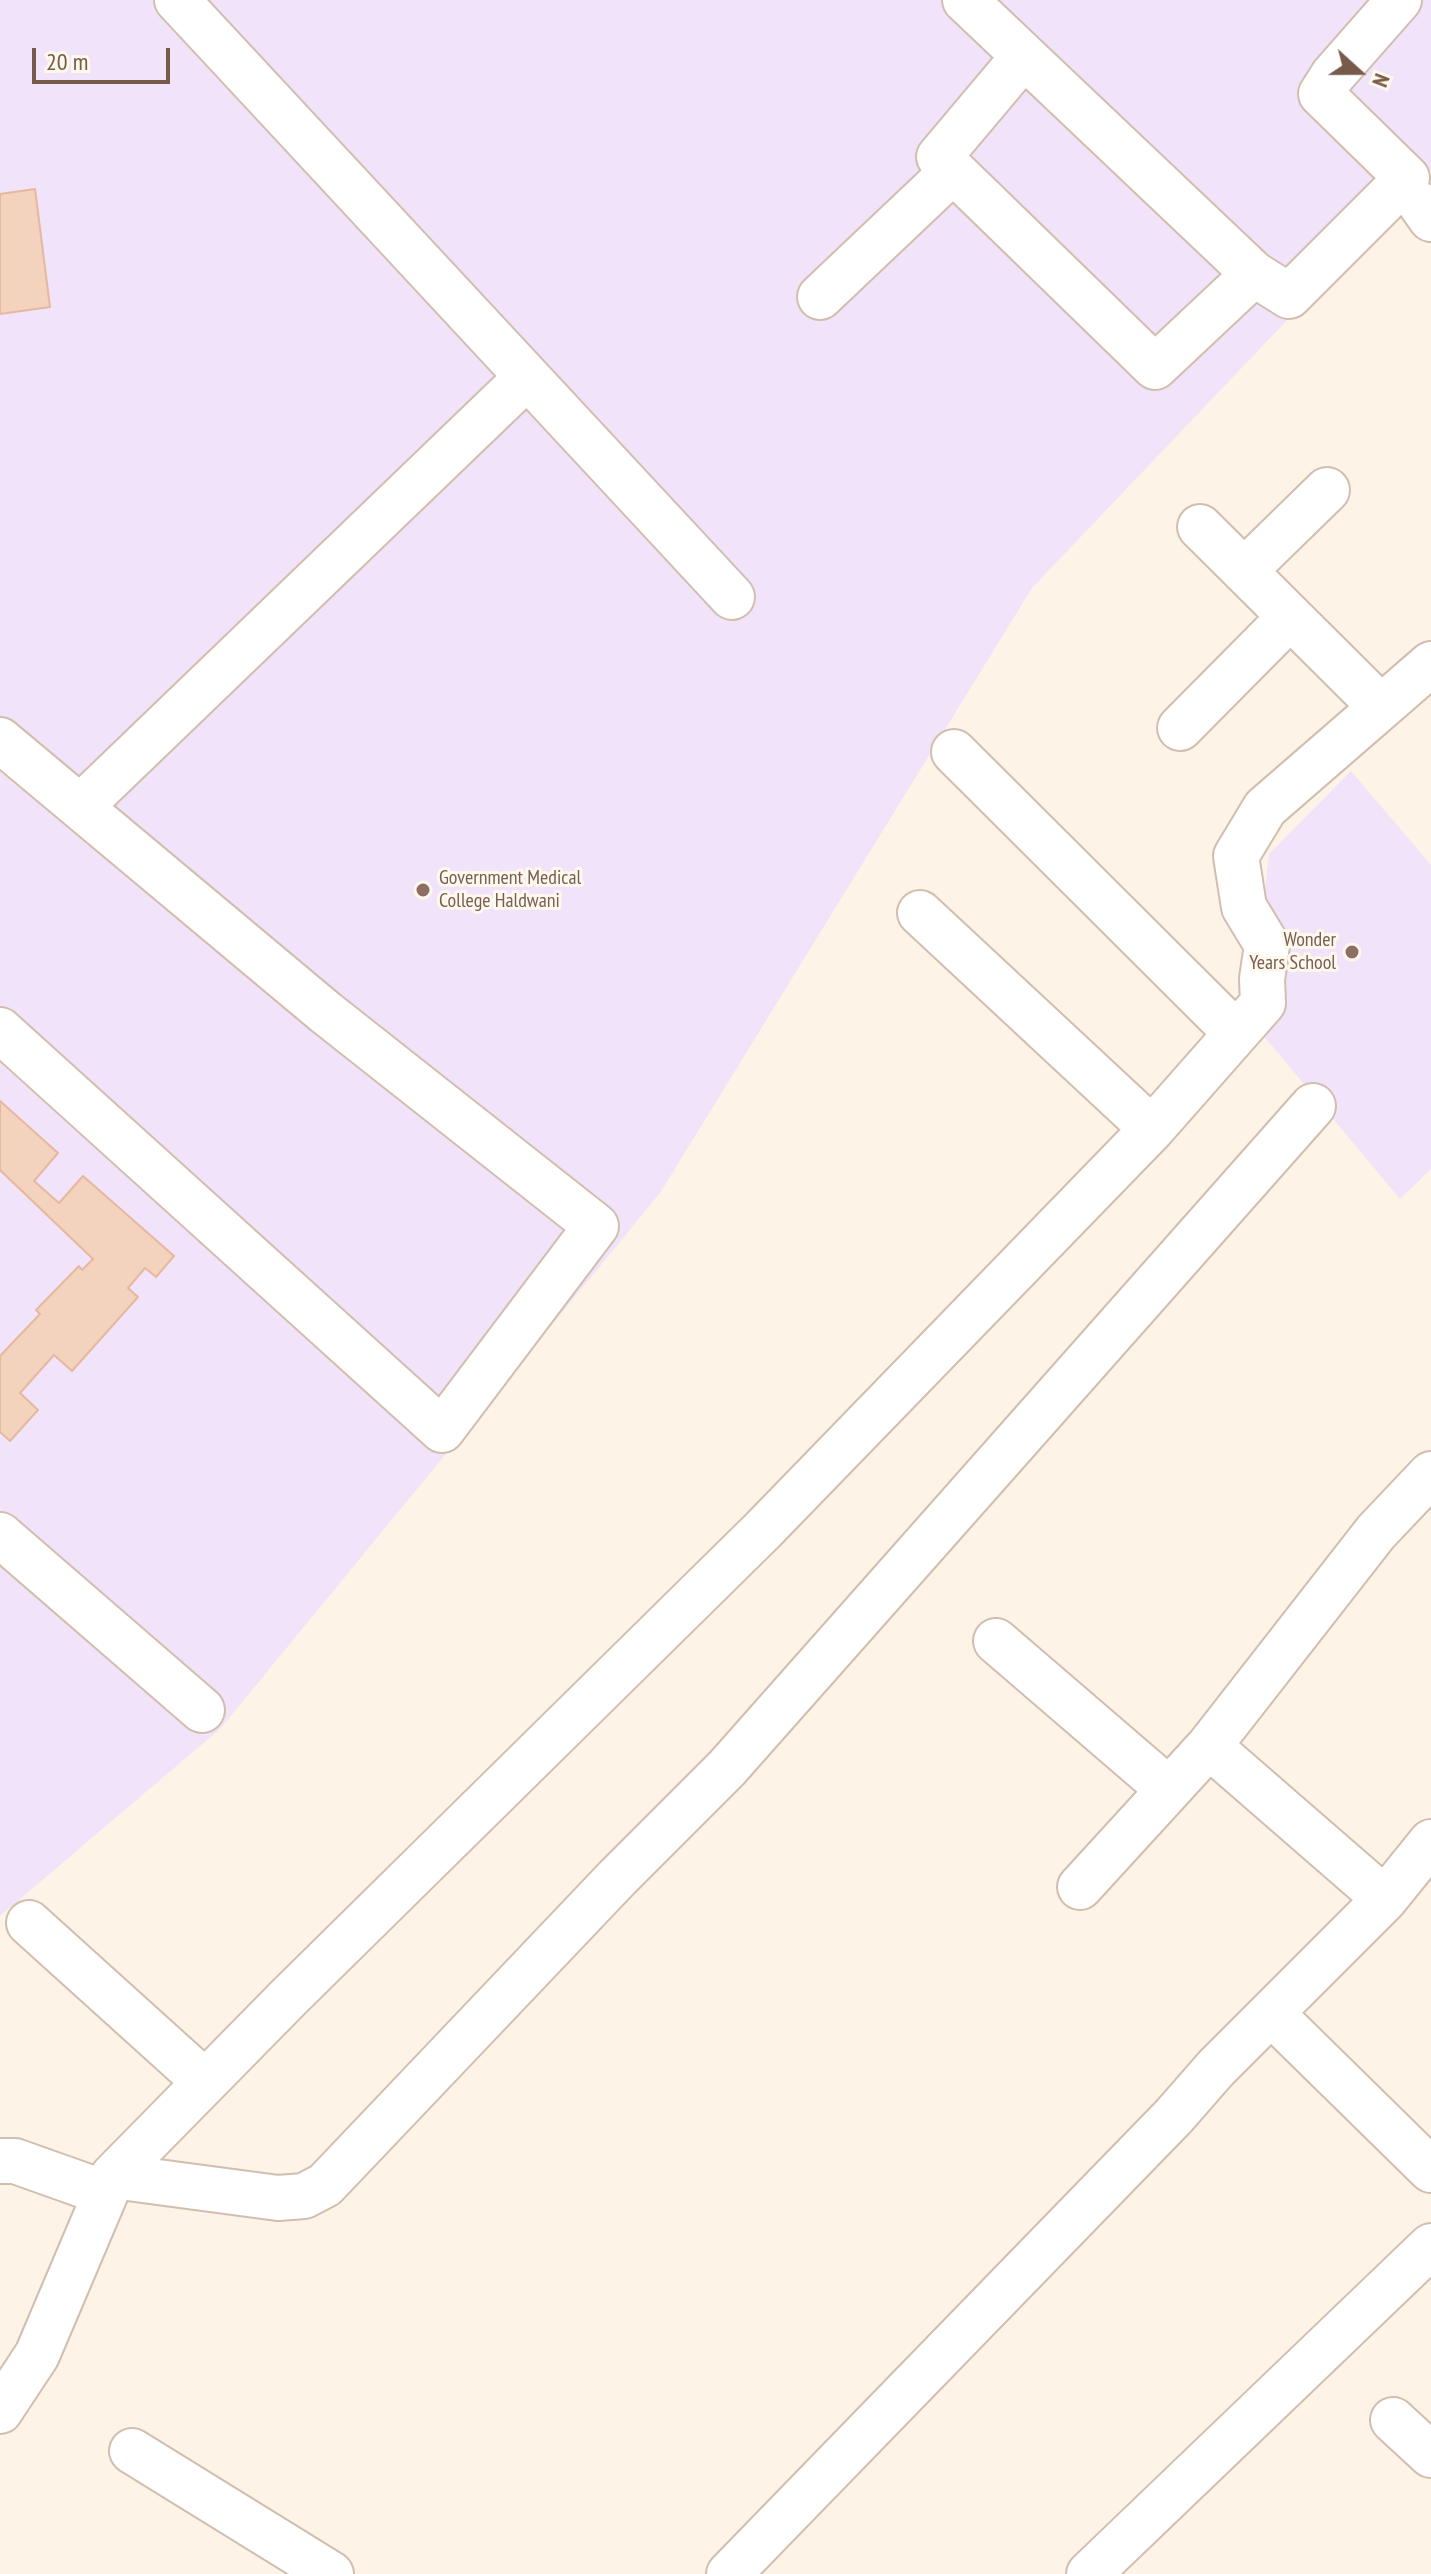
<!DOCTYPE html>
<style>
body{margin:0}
#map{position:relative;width:1431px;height:2574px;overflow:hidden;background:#fdf4e7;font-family:"PT Sans Narrow",sans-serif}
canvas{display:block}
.north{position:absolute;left:1319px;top:32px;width:80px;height:80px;-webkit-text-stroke:6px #fff8ed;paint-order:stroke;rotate:111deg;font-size:22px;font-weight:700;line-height:32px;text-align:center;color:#775a4a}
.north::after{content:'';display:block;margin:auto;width:28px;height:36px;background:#775a4a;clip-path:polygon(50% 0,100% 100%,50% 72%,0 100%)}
.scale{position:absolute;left:32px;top:48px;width:138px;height:36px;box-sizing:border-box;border:4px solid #775a4a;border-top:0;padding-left:10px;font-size:24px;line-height:28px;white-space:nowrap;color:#775a4a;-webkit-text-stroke:6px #fff8ed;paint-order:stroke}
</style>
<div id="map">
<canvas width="1431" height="2574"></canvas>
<div class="north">N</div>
<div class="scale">20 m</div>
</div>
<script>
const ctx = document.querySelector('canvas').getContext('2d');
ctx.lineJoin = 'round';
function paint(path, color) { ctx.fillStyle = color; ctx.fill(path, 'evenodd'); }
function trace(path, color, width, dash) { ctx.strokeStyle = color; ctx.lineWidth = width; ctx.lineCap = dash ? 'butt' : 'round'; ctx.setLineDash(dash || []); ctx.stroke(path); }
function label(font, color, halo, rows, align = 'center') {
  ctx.font = font + ' "PT Sans Narrow",sans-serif'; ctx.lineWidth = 6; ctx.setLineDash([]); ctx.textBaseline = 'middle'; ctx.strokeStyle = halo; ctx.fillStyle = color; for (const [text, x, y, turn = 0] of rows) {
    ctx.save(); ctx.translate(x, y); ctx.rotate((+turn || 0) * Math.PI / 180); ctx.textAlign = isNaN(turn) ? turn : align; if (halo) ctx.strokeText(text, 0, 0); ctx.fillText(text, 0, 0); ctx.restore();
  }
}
paint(new Path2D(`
 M0,0H1431V169L1032,588L660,1193L220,1729L0,1916Z
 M1351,771L1431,865V1169L1400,1199L1262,1034L1264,899L1269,854Z`), '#f1e3f9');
const building = new Path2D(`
 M35,189L50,307L0,314V194Z
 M0,1101L58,1153L34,1181L59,1203L83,1176L174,1256L156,1277L145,1268L128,1288L138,1297L72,1371L54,1355L20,1393L38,1410L10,1441L0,1432V1356L40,1314L36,1310L79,1266L82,1270L93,1259L0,1170Z`);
paint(building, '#f3d2be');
trace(building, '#e6b89e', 2);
const minor = new Path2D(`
 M177,0L732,597
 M965,0L1254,274L1289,296L1407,178L1321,94L1333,75L1399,0
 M1024,56L939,157L1155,367L1254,274
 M1421,205L1431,219
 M820,297L953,171
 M1200,527L1381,707
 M1244,571L1327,490
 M1180,728L1290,617
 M0,740L325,1012L596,1226L442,1430L0,1030
 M954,752L1235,1032
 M80,807L527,377
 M920,913L1152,1129
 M0,1535L202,1710
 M996,1641L1168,1789
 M1209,1746L1385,1899
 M1080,1887L1209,1746L1376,1532L1431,1474
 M29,1923L205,2082
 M1272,2014L1431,2170
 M0,2161H15L105,2193
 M113,2176L278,2198L304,2196L325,2185L617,1878L727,1768L1313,1106
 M0,2411L37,2355L113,2176L288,1998L763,1530L1152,1129L1263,1003L1262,979L1267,945L1244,907L1236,856L1265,808L1431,664
 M1393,2420L1431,2455
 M132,2451L331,2574
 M729,2574L1174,2116L1216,2068L1385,1899L1431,1842
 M1089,2574L1431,2246`);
trace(minor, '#d1beae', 48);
trace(minor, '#fff', 44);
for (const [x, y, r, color] of [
 [423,890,8,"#8d6e63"],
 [1352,952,8,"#8d6e63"]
]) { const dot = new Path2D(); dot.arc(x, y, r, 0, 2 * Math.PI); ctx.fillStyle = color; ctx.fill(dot); trace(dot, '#fff8ed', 3); }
label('20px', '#785e54', '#fff8ed', [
 ["Government Medical",439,878],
 ["College Haldwani",439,901],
 ["Wonder",1336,940,"right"],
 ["Years School",1336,963,"right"]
], 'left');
</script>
